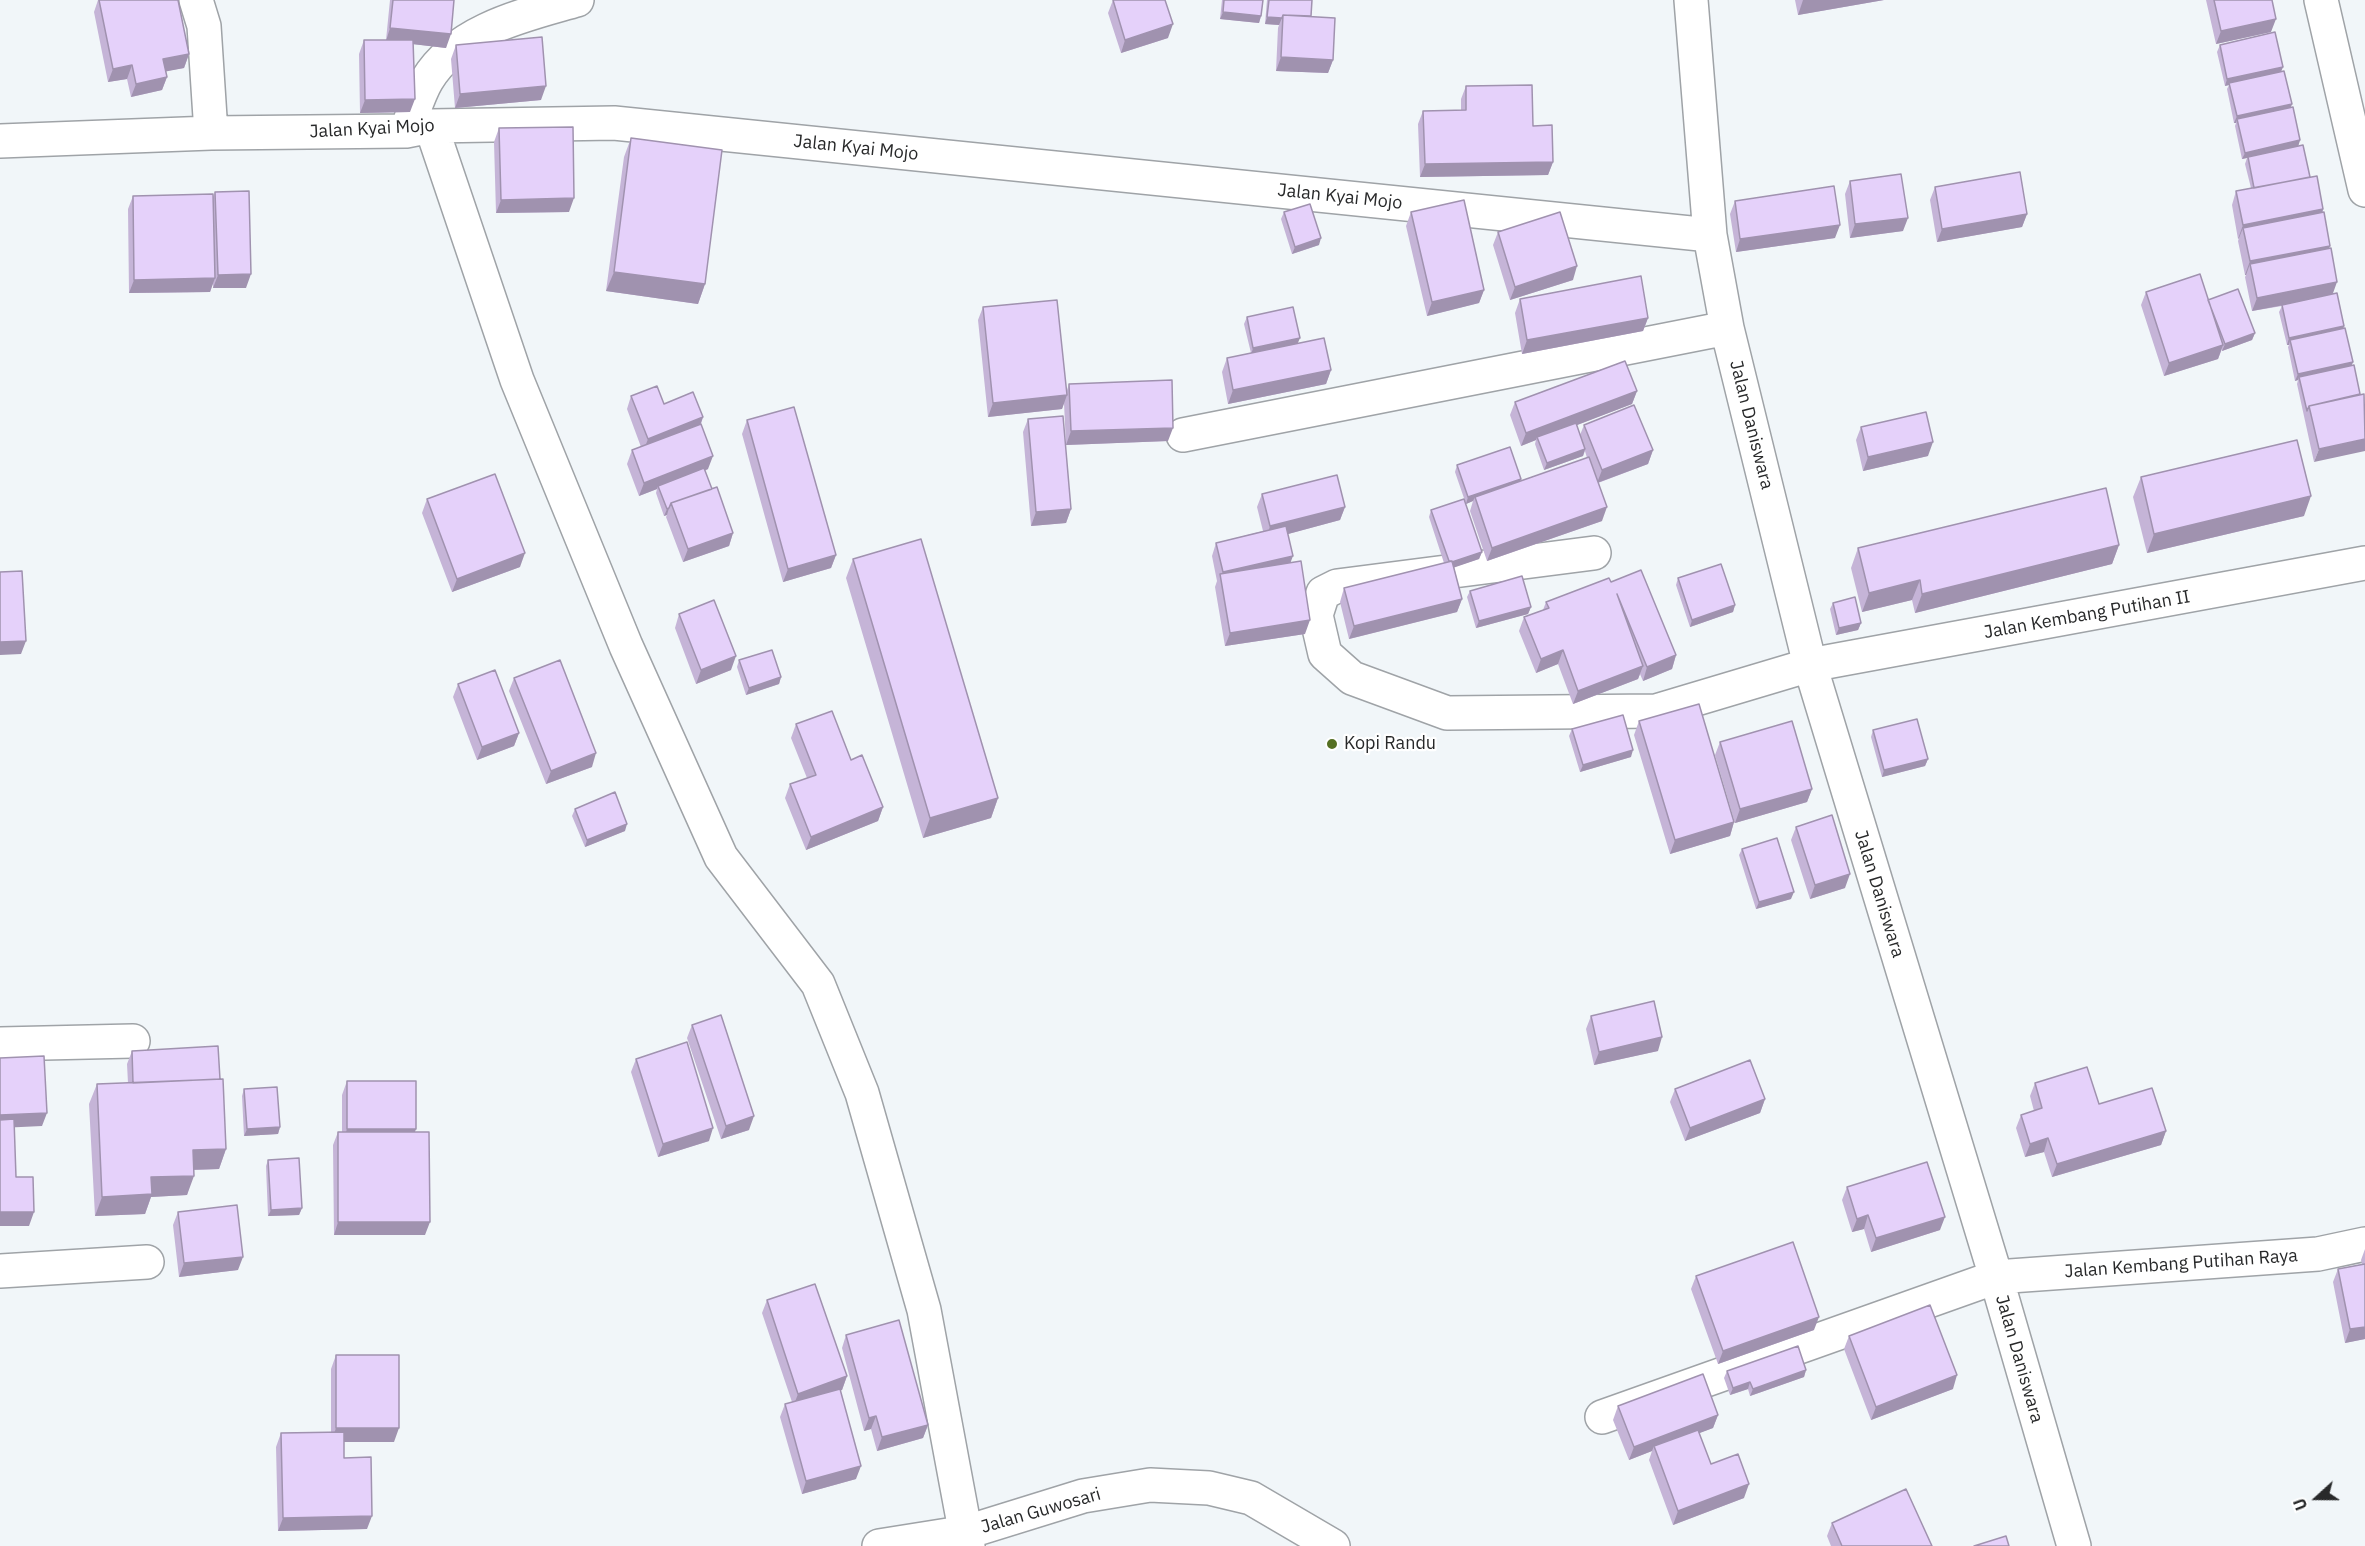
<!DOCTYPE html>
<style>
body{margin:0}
#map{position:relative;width:2365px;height:1546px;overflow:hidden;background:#f1f6f9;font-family:"IBM Plex Sans",sans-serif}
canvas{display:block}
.north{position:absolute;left:2287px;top:1468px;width:60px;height:60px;-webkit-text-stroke:4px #fff;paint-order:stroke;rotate:249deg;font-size:16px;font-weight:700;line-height:24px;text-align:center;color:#28292a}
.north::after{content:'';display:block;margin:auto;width:21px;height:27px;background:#28292a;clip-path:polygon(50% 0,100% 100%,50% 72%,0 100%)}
</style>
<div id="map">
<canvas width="2365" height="1546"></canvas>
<div class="north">U</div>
</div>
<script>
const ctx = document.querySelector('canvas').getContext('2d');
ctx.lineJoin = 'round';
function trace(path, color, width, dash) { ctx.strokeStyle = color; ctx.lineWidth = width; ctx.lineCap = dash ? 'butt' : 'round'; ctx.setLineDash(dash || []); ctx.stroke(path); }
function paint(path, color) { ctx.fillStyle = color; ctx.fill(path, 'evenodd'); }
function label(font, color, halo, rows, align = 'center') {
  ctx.font = font + ' "IBM Plex Sans",sans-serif'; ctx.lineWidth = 4.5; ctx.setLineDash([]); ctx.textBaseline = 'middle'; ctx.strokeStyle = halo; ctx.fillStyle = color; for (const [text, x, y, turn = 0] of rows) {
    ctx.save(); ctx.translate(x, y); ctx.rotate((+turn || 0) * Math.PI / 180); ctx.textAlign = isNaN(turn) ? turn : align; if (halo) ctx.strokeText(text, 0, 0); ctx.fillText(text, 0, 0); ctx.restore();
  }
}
const minor = new Path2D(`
 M196,0L204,26L211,133
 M1691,0L1710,235L1727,328L1810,665L1996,1277L2074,1546
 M2321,0L2365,190
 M431,126L517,380L626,646L721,857L818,984L862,1093L924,1310L968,1546
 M406,131C413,115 418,95 427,80C458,29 525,15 577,0
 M0,141L211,133L406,131L431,126L614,123L1710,235
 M1183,435L1727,328
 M1594,553L1337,586L1323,593L1316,615L1325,654L1352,678L1447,713L1656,711L1810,665L2365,563
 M0,1044L133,1041
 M0,1271L147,1262
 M1602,1417L1996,1277L2318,1254L2365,1244
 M879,1546L967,1532L1083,1496L1150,1485L1209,1488L1251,1498L1333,1546`);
trace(minor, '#9fa3a7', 36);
trace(minor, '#fff', 33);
paint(new Path2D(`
 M98,0H178L189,54L184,68L166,71L167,77L162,90L131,97L127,79L108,82L94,12Z
 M390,0H454L446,48L413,44L410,112L360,113L359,54L364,40H386Z
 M1113,0L1168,38L1121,53L1108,13Z
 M1222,0H1263L1261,16L1259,23L1220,19Z
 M1267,0H1312L1311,16L1333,60L1328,73L1276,71L1278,28L1279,25L1265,24Z
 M1795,0H1884L1798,15Z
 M2206,0H2272L2271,32L2216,44Z
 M456,45L541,100L455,108L451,59Z
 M2220,45L2283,67L2281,71L2292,104L2291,107L2300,140L2298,146L2323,209V212L2329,249L2333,294L2344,326L2343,329L2353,362L2314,462L2297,384L2298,380L2295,381L2288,347L2289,345H2287L2279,312L2282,306L2252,311L2245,277L2246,275H2245L2238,241L2239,238L2238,239L2232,205L2236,191L2251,188L2245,164L2247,158L2242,159L2235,126L2236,123H2234L2227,89L2229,85L2225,86L2217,52Z
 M1466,86L1533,126L1553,162L1548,175L1420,177L1418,124L1423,111L1461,110V99Z
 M499,128L569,212L496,213L494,142Z
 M631,138L705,284L698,304L606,291L624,157Z
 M1850,181L1903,231L1850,238L1845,194Z
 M1935,187L2027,214L2022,227L1937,242L1930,200Z
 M215,192L246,288H213V283L210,292L129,293L128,209L133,196L213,197Z
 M1735,201L1835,238L1736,252L1730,214Z
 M1284,212L1319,245L1292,254L1281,219Z
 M1411,212L1484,290L1479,303L1427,316L1406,226Z
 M1498,232L1573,280L1510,300L1493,245Z
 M2146,292L2208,300L2255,333L2252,340L2222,351V349L2218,359L2164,376L2141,305Z
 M1520,299L1648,318L1643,331L1522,354L1515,313Z
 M983,307L1067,390L1069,384L1168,441L1066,445L1064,403L1062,409L988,417L978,320Z
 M1247,317L1298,343L1331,370L1326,384L1228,404L1222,372L1227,358L1251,353L1244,324Z
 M1637,391L1632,404L1577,425L1580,435L1584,425L1653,450L1648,464L1598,483L1602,521L1487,561L1470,511L1473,501L1466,504L1455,472L1457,465L1521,479L1520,481L1587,458L1585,451L1583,456L1544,470L1535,444L1536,440L1521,446L1510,415L1515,402Z
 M631,396L664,404L703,417L701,424L708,469L705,471L712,489L733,533L729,546L683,562L666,517L667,515L664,516L656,493L657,489L639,496L627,464L632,450L641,447L627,409Z
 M1028,419L1071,509L1066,523L1031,526L1023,432Z
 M747,420L836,555L831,568L783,582L742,434Z
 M1861,427L1928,456L1863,471L1856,440Z
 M2141,477L2304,516L2147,553L2133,497Z
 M1262,494L1345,507L1340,520L1288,534L1291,563L1305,634L1225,646L1215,587L1217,581L1212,556L1216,543L1263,531L1257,507Z
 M427,499L520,567L452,592L422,513Z
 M1431,510L1482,552L1479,559L1454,567L1462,599L1457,612L1349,639L1340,602L1344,588L1444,563L1429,517Z
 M2119,545L2112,564L1915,613L1912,600L1862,612L1851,568L1858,548Z
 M853,559L998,798L991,818L923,838L846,578Z
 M1678,578L1735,605L1733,612L1690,627L1676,585Z
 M1611,582L1676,655L1672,669L1643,681L1640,674L1638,679L1573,704L1558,664L1536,673L1519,631L1524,617L1543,610L1546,602Z
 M1470,591L1531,607L1528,614L1476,628L1467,597Z
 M1833,603L1861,623L1858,630L1836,635L1830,609Z
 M679,614L731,670L696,684L675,628Z
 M739,660L781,677L779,684L746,695L737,667Z
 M514,678L592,767L546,784L509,691Z
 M458,684L519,733L514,746L477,760L453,697Z
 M1639,721L1734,822L1730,836L1670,854L1634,735Z
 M796,724L851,760L883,807L878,821L806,850L785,798L790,784L807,778L791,738Z
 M1572,729L1631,757L1580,772L1569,736Z
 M1873,730L1928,759L1925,766L1882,777L1871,737Z
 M1720,742L1812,789L1807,802L1735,823L1715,755Z
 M575,809L625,831L585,847L572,816Z
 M1796,827L1845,888L1810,899L1791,840Z
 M1742,849L1791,899L1756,909L1739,855Z
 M1591,1016L1658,1051L1594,1065L1586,1029Z
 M692,1025L749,1130L721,1139L687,1038Z
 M132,1051L220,1079L226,1149L219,1169L194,1170L187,1195L151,1197L145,1214L95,1216L89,1104L97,1084L128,1083L127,1064Z
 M636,1059L709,1141L658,1157L631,1072Z
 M347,1081L415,1132L425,1235H334L333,1145L338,1132H342V1095Z
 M2035,1083L2099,1104L2166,1131L2161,1145L2052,1177L2044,1152L2025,1157L2016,1128L2021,1115L2034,1111L2030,1096Z
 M244,1089L280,1127L278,1134L244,1136L242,1096Z
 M1675,1089L1765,1099L1760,1113L1685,1141L1670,1102Z
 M268,1160L302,1208L299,1215L268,1216L266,1166Z
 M1847,1187L1940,1230L1871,1252L1864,1229L1852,1232L1842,1200Z
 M178,1212L238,1270L179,1277L173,1225Z
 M2365,1249V1339L2345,1343L2333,1282L2338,1269L2362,1264L2361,1260Z
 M1696,1276L1814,1330L1718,1364L1691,1289Z
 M767,1300L847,1376L842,1390H840L856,1479L802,1494L780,1417L785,1404L792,1402L762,1313Z
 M846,1335L928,1425L923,1438L877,1451L871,1429L864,1431L842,1348Z
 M1849,1336L1953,1389L1871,1420L1844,1349Z
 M336,1355L394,1442H344V1458L367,1529L278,1531L276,1447L281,1433L331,1432V1369Z
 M1806,1370L1804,1377L1750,1396L1748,1389L1730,1395L1724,1378L1727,1371Z
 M1618,1406L1718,1415L1713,1428L1699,1433L1711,1464L1744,1498L1673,1525L1649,1460L1652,1451L1629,1460L1613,1420Z
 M1832,1523L1932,1546H1831L1827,1536Z`), '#c5b4d7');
paint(new Path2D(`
 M1803,0H1884L1798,15Z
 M1223,12L1261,16L1259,23L1220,19Z
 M1267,17L1282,18L1279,25L1265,24Z
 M2276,19L2271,32L2216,44L2221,31Z
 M1173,24L1168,38L1121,53L1125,40Z
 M390,28L451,34L446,48L386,41Z
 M189,54L184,68L158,73L163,59Z
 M1281,57L1333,60L1328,73L1276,71Z
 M132,65L127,79L108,82L113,69Z
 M2283,67L2280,74L2229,83V85L2225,86L2227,79Z
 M167,77L162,90L131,97L136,84Z
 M546,86L541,100L455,108L460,94Z
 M415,99L410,112L360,113L365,100Z
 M2292,104L2289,111L2237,119L2236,123H2234L2237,116Z
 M2300,140L2298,147L2242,159L2245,153Z
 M1553,162L1548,175L1420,177L1425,164Z
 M574,198L569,212L496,213L501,200Z
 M2323,209L2319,223L2243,228L2239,238L2238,239L2243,225Z
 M2027,214L2022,227L1937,242L1942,229Z
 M1908,218L1903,231L1850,238L1855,224Z
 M1840,225L1835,238L1736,252L1740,239Z
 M1321,238L1319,245L1292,254L1295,247Z
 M2330,246L2325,260L2250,264L2246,275H2245L2250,261Z
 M1577,266L1573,280L1510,300L1515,287Z
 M614,272L705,284L698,304L606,291Z
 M251,274L246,288H213L218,275Z
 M215,278L210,292L129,293L134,280Z
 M2337,282L2332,296L2252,311L2257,298Z
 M1484,290L1479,303L1427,316L1432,302Z
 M1648,318L1643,331L1522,354L1527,340Z
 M2344,326L2342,333L2290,340L2289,345H2287L2289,338Z
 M2255,333L2252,340L2222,351L2225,344Z
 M1300,338L1297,345L1251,355L1253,348Z
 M2223,345L2218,359L2164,376L2169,363Z
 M2353,362L2350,369L2299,377L2298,380L2295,381L2298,374Z
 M1331,370L1326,384L1228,404L1233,390Z
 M1637,391L1632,404L1538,440L1537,437L1536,440L1521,446L1526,433Z
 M1067,395L1062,409L988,417L993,403Z
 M703,417L698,431L643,452L648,439Z
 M1173,428L1168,441L1066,445L1071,431Z
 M2365,439V451L2314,462L2319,449Z
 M1933,442L1928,456L1863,471L1868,457Z
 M1585,449L1583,456L1544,470L1547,463Z
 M1653,450L1648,464L1597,483L1602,470Z
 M713,456L708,469L659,488L658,486L657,489L639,496L644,483Z
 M1521,479L1518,486L1475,497L1473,501L1466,504L1468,497Z
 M2311,496L2304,516L2147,553L2154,534Z
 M1345,507L1340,520L1266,540L1270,526Z
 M1607,507L1602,521L1487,561L1492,548Z
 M669,508L667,515L664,516L667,509Z
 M1071,509L1066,523L1031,526L1036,512Z
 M733,533L729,546L683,562L688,549Z
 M2119,545L2112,564L1915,613L1922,594Z
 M1482,552L1479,559L1447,570L1449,563Z
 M525,553L520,567L452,592L457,579Z
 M836,555L831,568L783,582L788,569Z
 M1293,556L1288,569L1222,585L1223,572Z
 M1920,580L1912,600L1862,612L1869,593Z
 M1462,599L1457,612L1349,639L1354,626Z
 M1735,605L1733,612L1690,627L1692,620Z
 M1531,607L1528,614L1476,628L1479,621Z
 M1310,620L1305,634L1225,646L1230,633Z
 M1861,623L1858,630L1836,635L1839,628Z
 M26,641L21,654L0,655V642Z
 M1563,650L1558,664L1536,673L1541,659Z
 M1676,655L1672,669L1643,681L1647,667Z
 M736,656L731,670L696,684L701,670Z
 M1643,666L1638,679L1573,704L1578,691Z
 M781,677L779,684L746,695L749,688Z
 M519,733L514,746L477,760L482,747Z
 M1633,750L1631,757L1580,772L1583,765Z
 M596,753L592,767L546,784L551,771Z
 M1928,759L1925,766L1882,777L1884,770Z
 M1812,789L1807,802L1735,823L1740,809Z
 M998,798L991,818L923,838L930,818Z
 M883,807L878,821L806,850L811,837Z
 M1734,822L1730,836L1670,854L1675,840Z
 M627,824L625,831L585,847L587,840Z
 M1850,874L1845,888L1810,899L1815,885Z
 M1794,892L1791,899L1756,909L1759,902Z
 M1662,1037L1658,1051L1594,1065L1599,1052Z
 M1765,1099L1760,1113L1685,1141L1690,1128Z
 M47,1113L42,1126L0,1128V1115Z
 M754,1116L749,1130L721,1139L726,1126Z
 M280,1127L278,1134L244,1136L247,1129Z
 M713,1128L709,1141L658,1157L663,1144Z
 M347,1129H416L411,1143H342Z
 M2166,1131L2161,1145L2052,1177L2057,1164Z
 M2048,1138L2044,1152L2025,1157L2030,1144Z
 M226,1149L219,1169L186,1170L193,1150Z
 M194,1176L187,1195L151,1197L145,1214L95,1216L102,1197L151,1177Z
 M302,1208L299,1215L268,1216L271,1210Z
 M0,1212H34L29,1226H0Z
 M1868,1215L1864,1229L1852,1232L1857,1219Z
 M1945,1217L1940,1230L1871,1252L1876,1238Z
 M338,1222H430L425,1235H334Z
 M243,1257L238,1270L179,1277L184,1263Z
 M1819,1317L1814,1330L1718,1364L1723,1351Z
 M2365,1327V1339L2345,1343L2350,1329Z
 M1806,1370L1804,1377L1750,1396L1753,1389Z
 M1957,1375L1953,1389L1871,1420L1876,1407Z
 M847,1376L842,1390L793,1407L798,1394Z
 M1750,1382L1748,1389L1730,1395L1733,1388Z
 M1718,1415L1713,1428L1655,1450L1654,1446L1652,1451L1629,1460L1634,1447Z
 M876,1416L871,1429L864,1431L869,1418Z
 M928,1425L923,1438L877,1451L882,1437Z
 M336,1428H399L394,1442H331Z
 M861,1466L856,1479L802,1494L806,1481Z
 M1749,1484L1744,1498L1673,1525L1678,1511Z
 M372,1516L367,1529L278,1531L283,1518Z`), '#a092af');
const building = new Path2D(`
 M99,0H178L189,54L163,59L167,77L136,84L132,65L113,69Z
 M393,0H454L451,34L390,28Z
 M1113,0H1165L1173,24L1125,40Z
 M1224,0H1263L1261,16L1223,12Z
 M1269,0H1312L1311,16L1283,15L1282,18L1267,17Z
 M2214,0H2272L2276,19L2221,31Z
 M1283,15L1335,18L1333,60L1281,57Z
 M2275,32L2283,67L2227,79L2220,45Z
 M542,37L546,86L460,94L456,45Z
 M364,40H413L415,99L365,100Z
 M2284,71L2292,104L2237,116L2229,83Z
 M1532,85L1533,126L1552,125L1553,162L1425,164L1423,111L1466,110V86Z
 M2293,107L2300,140L2245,153L2237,119Z
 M573,127L574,198L501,200L499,128Z
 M631,138L722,150L705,284L614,272Z
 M2303,145L2310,177L2254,188L2248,157Z
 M2020,172L2027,214L1942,229L1935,187Z
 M1901,174L1908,218L1855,224L1850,181Z
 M2317,176L2323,209L2243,225L2236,191Z
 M1834,186L1840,225L1740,239L1735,201Z
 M249,191L251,274L218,275L215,192Z
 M213,194L215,278L134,280L133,196Z
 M1464,200L1484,290L1432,302L1411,212Z
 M1310,204L1321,238L1295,247L1284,212Z
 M1560,212L1577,266L1515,287L1498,232Z
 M2324,212L2330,246L2250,261L2243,228Z
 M2331,248L2337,282L2257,298L2250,264Z
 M2200,274L2223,345L2169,363L2146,292Z
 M1641,276L1648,318L1527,340L1520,299Z
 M2238,289L2255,333L2225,344L2208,300Z
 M2337,293L2344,326L2289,338L2282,305Z
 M1057,300L1067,395L993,403L983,307Z
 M1293,307L1300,338L1253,348L1247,317Z
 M2345,328L2353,362L2298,374L2290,340Z
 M1324,338L1331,370L1233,390L1227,358Z
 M1625,361L1637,391L1526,433L1515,402Z
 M2354,365L2360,394L2309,406L2307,411L2299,377Z
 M1172,380L1173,428L1071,431L1069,384Z
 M657,386L664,404L693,392L703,417L648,439L631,396Z
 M2364,394L2365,439L2319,449L2309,406Z
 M1634,405L1653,450L1602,470L1584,425Z
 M794,407L836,555L788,569L747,420Z
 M1926,412L1933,442L1868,457L1861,427Z
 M1063,416L1071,509L1036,512L1028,419Z
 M1576,423L1585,449L1547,463L1537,437Z
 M701,424L713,456L644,483L632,450Z
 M2297,440L2311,496L2154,534L2141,477Z
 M1510,447L1521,479L1468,497L1457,465Z
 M1589,457L1607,507L1492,548L1475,497Z
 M704,468L712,489L671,503L669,508L667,509L658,486Z
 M495,474L525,553L457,579L427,499Z
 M1337,475L1345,507L1270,526L1262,494Z
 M717,487L733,533L688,549L671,503Z
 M2106,488L2119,545L1922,594L1920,580L1869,593L1858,548Z
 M1464,499L1482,552L1452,562V561H1449L1431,510Z
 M1286,526L1293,556L1223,572L1216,543Z
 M921,539L998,798L930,818L853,559Z
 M1301,561L1310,620L1230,633L1220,574Z
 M1452,561L1462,599L1354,626L1344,588Z
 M1721,564L1735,605L1692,620L1678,578Z
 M1641,570L1676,655L1647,667L1617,594L1643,666L1578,691L1563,650L1541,659L1524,617L1549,608L1546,602L1609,578L1611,582Z
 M22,571L26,641L0,642V572Z
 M1522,576L1531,607L1479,621L1470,591Z
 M1855,597L1861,623L1839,628L1833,603Z
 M714,600L736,656L701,670L679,614Z
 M772,650L781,677L749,688L739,660Z
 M560,660L596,753L551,771L514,678Z
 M495,670L519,733L482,747L458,684Z
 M1699,704L1734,822L1675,840L1639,721Z
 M832,711L851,760L862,755L883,807L811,837L790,784L816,775L796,724Z
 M1623,715L1633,750L1583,765L1572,729Z
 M1917,719L1928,759L1884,770L1873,730Z
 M1792,721L1812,789L1740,809L1720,742Z
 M615,792L627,824L587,840L575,809Z
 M1832,815L1850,874L1815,885L1796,827Z
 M1777,838L1794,892L1759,902L1742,849Z
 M1654,1001L1662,1037L1599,1052L1591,1016Z
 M721,1015L754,1116L726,1126L692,1025Z
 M687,1042L713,1128L663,1144L636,1059Z
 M218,1046L220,1079L133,1083L132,1051Z
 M44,1056L47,1113L0,1115V1058Z
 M1750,1060L1765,1099L1690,1128L1675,1089Z
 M2087,1067L2099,1104L2152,1088L2166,1131L2057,1164L2048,1138L2030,1144L2021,1115L2042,1108L2035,1083Z
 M223,1079L226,1149L193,1150L194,1176L151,1177L152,1194L102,1197L97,1084Z
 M347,1081H416V1129H347Z
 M277,1087L280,1127L247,1129L244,1089Z
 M14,1119L16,1177H33L34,1212H0V1120Z
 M338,1132H429L430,1222H338Z
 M299,1158L302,1208L271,1210L268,1160Z
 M1927,1162L1945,1217L1876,1238L1868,1215L1857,1219L1847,1187Z
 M237,1205L243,1257L184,1263L178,1212Z
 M1793,1242L1819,1317L1723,1351L1696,1276Z
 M2365,1264V1327L2350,1329L2338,1269Z
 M815,1284L847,1376L798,1394L767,1300Z
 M1930,1305L1957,1375L1876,1407L1849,1336Z
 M899,1320L928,1425L882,1437L876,1416L869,1418L846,1335Z
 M1798,1346L1806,1370L1753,1389L1750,1382L1733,1388L1727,1371Z
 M336,1355H399V1428H336Z
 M1703,1374L1718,1415L1634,1447L1618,1406Z
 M840,1389L861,1466L806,1481L785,1404Z
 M1698,1430L1711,1464L1738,1454L1749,1484L1678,1511L1654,1446Z
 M344,1432V1458L371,1457L372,1516L283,1518L281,1433Z
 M1906,1489L1932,1546H1842L1832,1523Z
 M2006,1536L2009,1546H1974Z`);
paint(building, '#e5d1fa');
trace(building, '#a092af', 1.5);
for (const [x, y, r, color] of [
 [1332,744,6,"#557023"]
]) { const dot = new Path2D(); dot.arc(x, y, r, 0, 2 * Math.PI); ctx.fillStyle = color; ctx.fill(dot); trace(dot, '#fff', 2); }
label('18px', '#28292a', '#fff', [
 ["Jalan Kyai Mojo",372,129,-3],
 ["Jalan Kyai Mojo",856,148,6],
 ["Jalan Kyai Mojo",1340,197,6],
 ["Jalan Daniswara",1751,425,76],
 ["Jalan Kembang Putihan II",2087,615,-10],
 ["Jalan Daniswara",1879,894,73],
 ["Jalan Kembang Putihan Raya",2181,1264,-4],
 ["Jalan Daniswara",2019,1359,74],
 ["Jalan Guwosari",1041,1511,-16]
]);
label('18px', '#28292a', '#fff', [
 ["Kopi Randu",1344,744]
], 'left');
</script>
